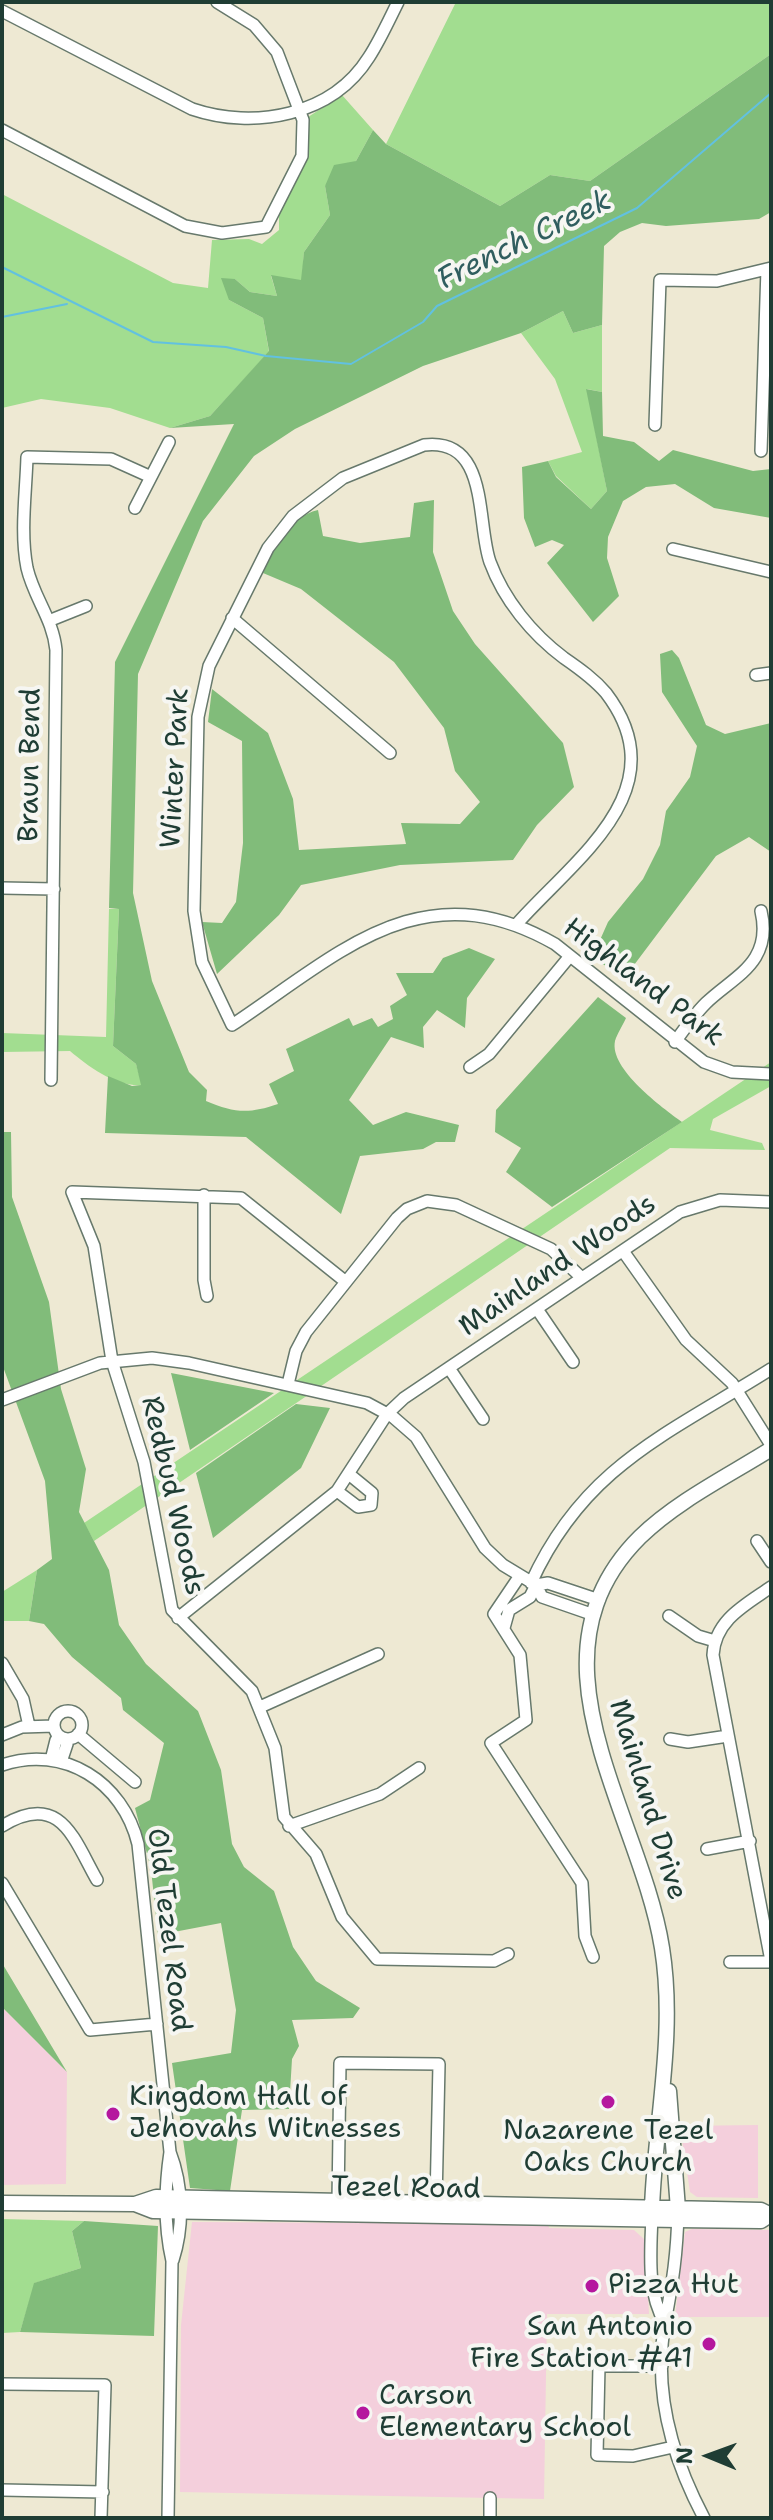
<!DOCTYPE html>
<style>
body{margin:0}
#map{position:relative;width:773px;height:2520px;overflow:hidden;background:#eee9d3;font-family:"Shantell Sans",sans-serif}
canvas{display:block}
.frame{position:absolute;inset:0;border:4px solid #1f3d34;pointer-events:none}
.north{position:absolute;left:669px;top:2416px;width:80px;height:80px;-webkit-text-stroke:6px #f6f6f2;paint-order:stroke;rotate:271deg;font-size:22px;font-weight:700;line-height:32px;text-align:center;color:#1f3d34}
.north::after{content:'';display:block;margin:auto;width:28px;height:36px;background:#1f3d34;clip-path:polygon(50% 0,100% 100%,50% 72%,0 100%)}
</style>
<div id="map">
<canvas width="773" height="2520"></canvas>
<div class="frame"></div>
<div class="north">N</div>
</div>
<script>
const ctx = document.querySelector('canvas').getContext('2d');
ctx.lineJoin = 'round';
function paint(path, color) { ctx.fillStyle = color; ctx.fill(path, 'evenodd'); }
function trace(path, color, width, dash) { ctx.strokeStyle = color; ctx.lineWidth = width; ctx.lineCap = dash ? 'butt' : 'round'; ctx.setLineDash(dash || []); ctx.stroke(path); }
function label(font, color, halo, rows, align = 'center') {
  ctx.font = font + ' "Shantell Sans",sans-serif'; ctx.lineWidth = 8; ctx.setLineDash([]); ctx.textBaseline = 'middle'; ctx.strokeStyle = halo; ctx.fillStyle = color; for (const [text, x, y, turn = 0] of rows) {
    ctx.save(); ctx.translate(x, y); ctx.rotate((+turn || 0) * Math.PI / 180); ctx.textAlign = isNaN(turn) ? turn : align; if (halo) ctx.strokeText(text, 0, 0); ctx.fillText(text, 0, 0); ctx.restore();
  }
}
paint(new Path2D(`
 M2,2007L67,2072L66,2184L2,2185Z
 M758,2125V2198L697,2197L690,2192L680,2126Z
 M192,2222L548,2224L549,2228L634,2230L645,2240L649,2314H547L544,2499L180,2492L181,2325Z
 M692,2229L771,2230V2317H675L685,2232Z`), '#f4cfdc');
paint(new Path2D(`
 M456,2H771V54L590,181L550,175L500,206L386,144Z
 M342,95L373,130L356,161L325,186L330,215L304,252L302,281L271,276L277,296L250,292L235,279L229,300L263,318L269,352L210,416L170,428L110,408L41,399L2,408V194L173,283L208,288L212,240L249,239L262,244L279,230V215L309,150L305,119Z
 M563,311L573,333L602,325V392L587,389L607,491L591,509L556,476L548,461L582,452L555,379L521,333Z
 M109,909H119L113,1046L136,1064L142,1085C116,1087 89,1067 70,1051L2,1052V1033L106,1037Z
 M771,1062V1086L713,1119L710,1130L762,1143L765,1150L670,1148L94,1541L84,1523Z
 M37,1570L29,1621H2V1592Z
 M2,2219L84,2221L72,2231L81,2268L35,2283L20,2332L2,2333Z`), '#a2dd90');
paint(new Path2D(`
 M771,54V212L759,219L666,226L642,223L620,232L604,246L602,325L573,333L563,311L521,333L423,366L295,429L254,456L203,521L138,674L133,893L152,981L189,1072L207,1090L206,1101C234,1113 249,1114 278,1104L269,1084L294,1071L286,1049L349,1018L353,1026L372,1018L378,1027L393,1019L390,1006L407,995L396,973H433L443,958L469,948L495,959L467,998L465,1028L437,1010L423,1027L424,1048L391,1037L349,1100L373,1125L406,1112L459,1125L455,1142H436L423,1149L360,1156L341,1214L246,1137L105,1133L108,1076L132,1086L141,1085L136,1064L113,1046L119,909L109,908L115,662L234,424L170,428L210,416L269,351L263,318L229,300L221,278L235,279L250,292L277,296L271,275L301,280L304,252L330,215L325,186L334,165L356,161L373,130L386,144L500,206L550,175L590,181Z
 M586,389L602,392L603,436L634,442L659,461L673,450L753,471L771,469V518L714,508L675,484L646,487L623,501L608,537L607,558L619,596L593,622L547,563L564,545L552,540L535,547L524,518L522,467L548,461L556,477L591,509L607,491Z
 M434,500L433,552L453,611L475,644L563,743L574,787L537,825L513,860L400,865L301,885L279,915L217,974L202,922L222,923L236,902L243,843L242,741L208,722L212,689L268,733L293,799L299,850L406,844L401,823L460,824L480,802L455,771L444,728L394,662L301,589L263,573C275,547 288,517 318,510L323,536L360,543L410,537L414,503Z
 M672,650L679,658L706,725L725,734L771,723V852L749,837L716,856L625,977L592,958L608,922L643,879L660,845L666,811L690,777L697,746L662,692L660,654Z
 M598,997L626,1018C623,1025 617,1034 615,1041C609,1069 663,1108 682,1122L552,1207L506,1172L521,1148L495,1132L496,1110Z
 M2,1132H11L12,1197L49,1302L61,1389L86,1469L79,1512L109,1570L119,1625L146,1664L198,1711L221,1770L232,1844L244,1867L274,1891L293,1947L316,1981L360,2008L353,2018L292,2020L299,2046L292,2059L289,2109L242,2110L230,2191L190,2188L172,2063L231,2053L236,2010L221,1923L158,1935L151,1869L135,1808L150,1800L164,1743L123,1710L121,1698L72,1657L44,1624L29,1621L37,1570L52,1559L45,1481L2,1364Z
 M171,1373L274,1393L190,1450Z
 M296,1404L330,1408L301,1468L213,1538L196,1473Z
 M2,1963L67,2072L2,2007Z
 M84,2221L158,2226L154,2336L20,2332L34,2283L81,2268L72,2231Z`), '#81bc7a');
trace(new Path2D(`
 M2,267L153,342L226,347L266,356L351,364L423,322L437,306L637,208L771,93
 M2,317L67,304`), '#62c1e0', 2);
const minor = new Path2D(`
 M2,11L192,109C254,130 332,116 369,57C380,40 389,20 398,2
 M2,130L185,226L222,233L266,227L302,156L303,120L277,52L254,25L217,2
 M655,425L660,280L717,281L771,268
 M761,451L767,269
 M135,508L169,442
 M673,549L771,572
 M232,618L390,753
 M51,620L86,606
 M756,675L771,673
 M2,888L54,889
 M516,925C573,860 680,790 606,693C594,679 580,669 564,658C532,634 504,600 490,562C476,523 490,437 424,445L343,478L293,516L268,548L209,666L198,717L194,911L202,962L232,1025C339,954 422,868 555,944L704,1062L732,1072L771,1074
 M675,1042C685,1028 694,1015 706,1003C734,976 773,963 761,911
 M470,1067L489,1054L570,956
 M51,1080L56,650C53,619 34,598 27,568C20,533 26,492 27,457L111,459L151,477
 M204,1195V1280L207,1296
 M623,1251L686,1340L732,1383L771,1445
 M346,1282L241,1198L72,1192L94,1246L112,1361L144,1462L172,1610L252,1691L275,1748L284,1817L316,1854L342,1917L377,1959L494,1961L508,1954
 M537,1309L573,1362
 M449,1368L483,1419
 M288,1384L296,1351L306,1332L397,1218L407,1209L427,1201L456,1205L551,1249L582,1278
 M2,1400L100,1363L152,1358L189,1363L367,1403L393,1417L416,1437L485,1548L503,1565L536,1585L542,1597L594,1615
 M337,1491L358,1507L371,1505L372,1493L350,1475
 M757,1541L771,1562
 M519,1577L494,1614L520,1655L526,1720L491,1743L582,1883L585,1936L593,1957
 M531,1583C584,1466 668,1434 771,1369
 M536,1585L548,1583L599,1600
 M771,1587C745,1605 715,1620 713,1655L771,1961
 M669,1616L698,1636L715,1641
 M178,1618L337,1491L387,1414L404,1398L680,1212L720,1200L771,1202
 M504,1628L509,1610L530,1597L536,1585
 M2,1663L23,1699L29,1726
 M260,1707L378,1654
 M54 1725a14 14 0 1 1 28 0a14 14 0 1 1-28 0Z
 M78,1734L135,1782
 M2,1735L22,1727L54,1726
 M670,1739L688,1742L728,1736
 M51,1760L56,1740L63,1738L67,1744L61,1762
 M2,1765C64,1744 123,1782 138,1844L170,2152C165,2186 164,2226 172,2261L168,2518
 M2,1826C61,1790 74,1840 97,1880
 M289,1826L380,1794L419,1768
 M707,1849L750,1841
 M2,1883L90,2030L157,2024
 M730,1962H771
 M170,2152C183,2186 184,2226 173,2260
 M338,2201L340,2063L439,2064L436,2202
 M678,2212C677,2253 673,2281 665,2322C653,2390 672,2458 704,2518
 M652,2214C651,2250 646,2291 665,2323
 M662,2366H599L597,2455L633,2456L673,2447
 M2,2384L105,2385L101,2518
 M2,2490L103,2492
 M490,2518V2498`);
const major = new Path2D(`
 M669,2091L678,2209
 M2,2203L135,2204L156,2197L761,2210L771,2215
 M135,2204L153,2211L678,2220L761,2221L770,2215
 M652,2208C655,2122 676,2035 662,1948C641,1814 518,1658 640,1537C677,1501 728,1476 771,1449`);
trace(minor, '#67796c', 14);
trace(major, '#67796c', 17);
trace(minor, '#fff', 11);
trace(major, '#fff', 14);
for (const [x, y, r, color] of [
 [608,2102,8,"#b5179e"],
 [113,2114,8,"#b5179e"],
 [592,2286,8,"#b5179e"],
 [709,2344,8,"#b5179e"],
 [363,2413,8,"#b5179e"]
]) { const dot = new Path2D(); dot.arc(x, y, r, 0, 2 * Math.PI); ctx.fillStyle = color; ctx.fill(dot); trace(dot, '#f6f6f2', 3); }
label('28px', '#1f3d34', '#f6f6f2', [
 ["Braun Bend",31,765,-89],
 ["Winter Park",176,768,-87],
 ["Highland Park",643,983,37],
 ["Mainland Woods",558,1266,-34],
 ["Redbud Woods",172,1496,77],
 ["Mainland Drive",647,1800,73],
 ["Old Tezel Road",168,1930,83],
 ["Tezel Road",406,2189,1]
]);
label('28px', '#1f3d34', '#f6f6f2', [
 ["Kingdom Hall of",129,2098],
 ["Jehovahs Witnesses",129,2130],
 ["Nazarene Tezel",608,2132,"center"],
 ["Oaks Church",608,2164,"center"],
 ["Pizza Hut",608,2286],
 ["San Antonio",693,2328,"right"],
 ["Fire Station #41",693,2360,"right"],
 ["Carson",379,2397],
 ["Elementary School",379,2429]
], 'left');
label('italic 30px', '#305e5f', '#f6f6f2', [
 ["French Creek",525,241,-26]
]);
</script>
